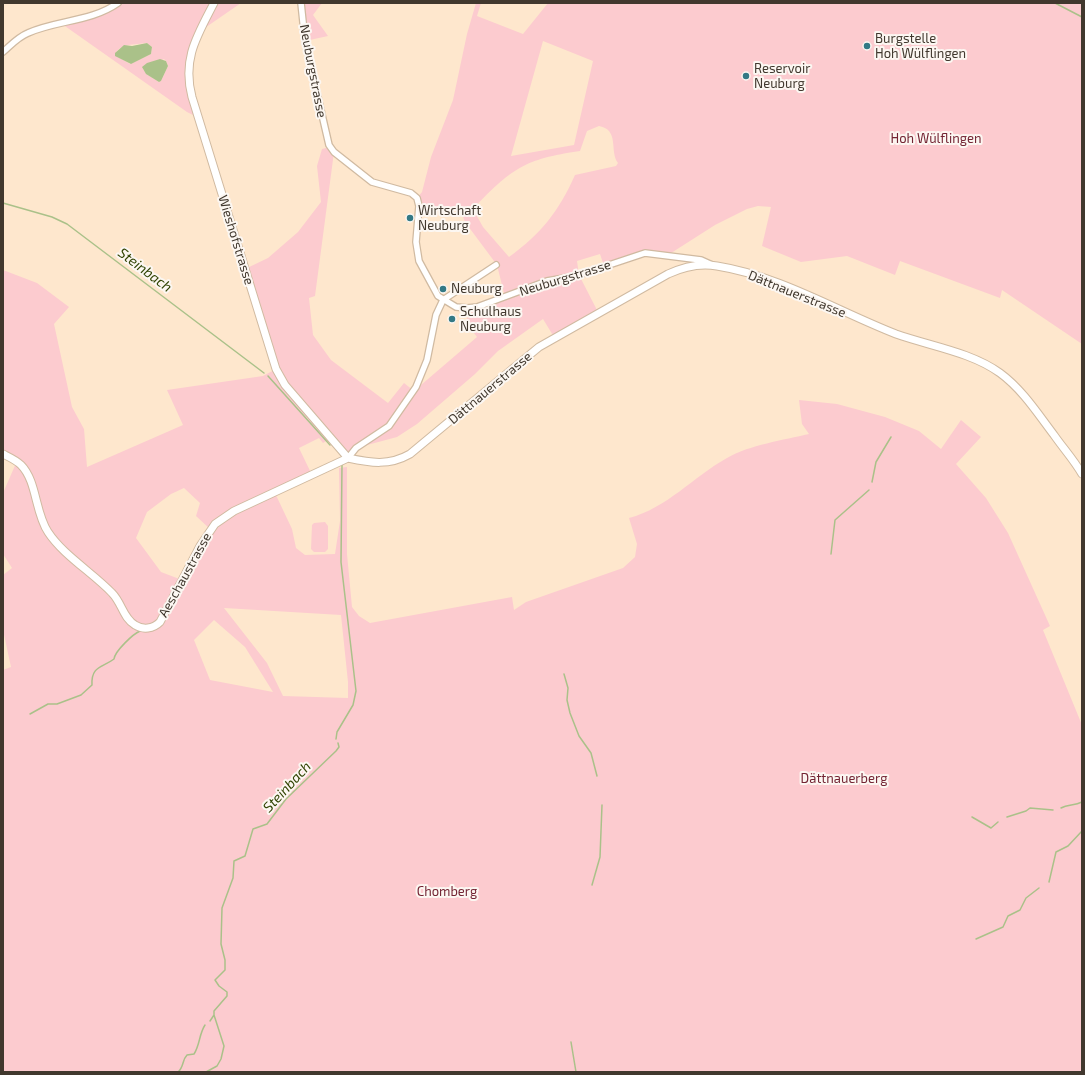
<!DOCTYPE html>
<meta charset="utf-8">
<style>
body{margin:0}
#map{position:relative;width:1085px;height:1075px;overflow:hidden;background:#fee7cd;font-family:"Exo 2",sans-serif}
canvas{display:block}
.frame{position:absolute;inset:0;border:4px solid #41382e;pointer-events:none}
</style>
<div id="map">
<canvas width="1085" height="1075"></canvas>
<div class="frame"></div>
</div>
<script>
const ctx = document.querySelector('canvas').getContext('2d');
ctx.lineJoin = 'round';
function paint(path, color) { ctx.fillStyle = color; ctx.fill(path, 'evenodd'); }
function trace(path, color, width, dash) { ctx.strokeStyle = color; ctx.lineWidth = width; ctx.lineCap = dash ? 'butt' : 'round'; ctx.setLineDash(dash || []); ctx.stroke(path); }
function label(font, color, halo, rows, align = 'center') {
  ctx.font = font + ' "Exo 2",sans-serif'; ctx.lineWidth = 4; ctx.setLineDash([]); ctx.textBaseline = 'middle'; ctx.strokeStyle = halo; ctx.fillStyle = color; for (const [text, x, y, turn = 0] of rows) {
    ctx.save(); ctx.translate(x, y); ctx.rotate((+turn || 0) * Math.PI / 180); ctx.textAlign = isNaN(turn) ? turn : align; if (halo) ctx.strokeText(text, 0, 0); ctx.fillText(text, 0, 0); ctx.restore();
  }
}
paint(new Path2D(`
 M118,3H241L199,32L188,67L199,118L187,112L62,24L96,15ZM147,43L152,47L151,54L130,64L115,55C119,43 135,45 147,43ZM164,59L166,61L168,66L161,81L159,82L148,75L143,69Z
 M301,3H322L313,15L328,36L305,41Z
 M476,3H481L477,16L523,34L548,3H1082V344L1002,290L1000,298L900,261L895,275L847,256L801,262L762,246L771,207L758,206L747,209L715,225L668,255L651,252L604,266L600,254L577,261L579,275L598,312L554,337L543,319L498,351L475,374L417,424L397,437L356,448L348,458L331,438L323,443L319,438L299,448L312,475L275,493L292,529L296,548L305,555L335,554L340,521L339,468L347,467V554L352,607L359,616L370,623L512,597L514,610L526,602L623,568L635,557L637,544L629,518C667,508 693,477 727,458C749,445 784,440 809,434L802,424L799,400L837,404L885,417L919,431L941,449L961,420L981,437L956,464L986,498L1008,533L1050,626L1043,630L1082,725V1072H3V670L11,667L3,630V575L12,568L3,554V493L17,461L3,454V270L37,283L69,307L54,324L72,407L84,429L87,467L183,425L167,390L263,376L276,369L245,269L268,258L298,232L321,202L317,166L322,149L330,147L334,152L315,296L309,298L313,335L331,360L388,403L404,383L414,391L477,337L465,321L472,312L471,308L505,297L497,265L465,222L460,209L435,210L434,206L422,203L417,198L422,192L431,157L453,100L467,34ZM543,41L593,61L574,145L511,156ZM599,126C620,130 609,151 618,163L616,166L575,175C559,211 541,234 509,257L483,227L473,209C511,169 524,159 580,151L587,131ZM184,488L200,503L196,516L210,529L182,580L161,572L136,538L147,512L171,494ZM224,608L341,615L348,682V698L283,696L267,663ZM214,620L245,647L273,692L210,680L194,640Z
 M325,522L328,526V549L325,552H314L311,549L312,525L314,523Z`), '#fccbcf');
paint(new Path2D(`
 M147,43L152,47L151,54L131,64L115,56V53L124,45L132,46Z
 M160,59L166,61L168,66L161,81L159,82L146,74L142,67L147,63Z`), '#aac189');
trace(new Path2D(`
 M1055,3L1082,17
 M3,203L52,217L67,224L264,373
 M268,376L330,445
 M872,482L876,462L891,437
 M831,554L835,520L869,490
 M564,674L568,688L567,700L570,713L579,736L591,753L597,776
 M30,714L48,704H57L81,695L92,685C91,666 102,668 114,659C115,651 133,634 140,631
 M336,739L337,732L353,705L356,691L341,562L342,464
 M1061,808C1068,804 1074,806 1082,802
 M1082,813V826
 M972,817L991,828L998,822
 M1007,817L1026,811L1030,808L1053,810
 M1049,882L1056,852L1068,846L1082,831
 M592,885L600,857L602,805
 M976,939L1003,927L1008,916L1020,910L1026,898L1039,888
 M210,1021L214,1015
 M571,1042L576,1072
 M178,1072C184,1067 182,1060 187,1055L194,1054C200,1045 199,1034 205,1025
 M206,1072L217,1066L221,1059L224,1046L214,1015V1011L227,996V992L219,986L215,980L225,970V960L221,944L222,908L233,878L234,861L245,856L253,829L267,824L286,799L336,751L339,747L338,743`), '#aac189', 1.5);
const minor = new Path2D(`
 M301,3L305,41L329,145L334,152L372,182L411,193L417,198L419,206L416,242L419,261L438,296L456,307L467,308L477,307L547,281L576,276L645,253L701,260L712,265
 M3,52C11,45 18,37 28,33C57,20 91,22 118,3
 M348,458L356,448L389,426L416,387L427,360L436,315L443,300L496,265`);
const tertiary = new Path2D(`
 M214,3C197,36 182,59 192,97L276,369L285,385L348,458
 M3,454C9,457 16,460 21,465C37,481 35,513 48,532C63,555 93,573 112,593C122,603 123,618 135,625C143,630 153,629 160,622L200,546L215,524L234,511L348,458
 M348,458C371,463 389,466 410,454L539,347L668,274C683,267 700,263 717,266C780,276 837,311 896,334C930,346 971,352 1000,373C1022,389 1038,414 1054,435C1063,448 1074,460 1082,474`);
trace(minor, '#d0baa1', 8);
trace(tertiary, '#d0baa1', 9);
trace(minor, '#fff', 5.5);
trace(tertiary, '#fff', 7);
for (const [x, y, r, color] of [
 [867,46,4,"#337985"],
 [746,76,4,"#337985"],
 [410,218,4,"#337985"],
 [443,289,4,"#337985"],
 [452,319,4,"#337985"]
]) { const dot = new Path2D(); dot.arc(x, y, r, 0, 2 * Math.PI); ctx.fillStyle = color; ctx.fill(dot); trace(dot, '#fcf7f2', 1.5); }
label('13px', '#41382e', '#fcf7f2', [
 ["Burgstelle",875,39],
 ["Hoh Wülflingen",875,54],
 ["Reservoir",754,69],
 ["Neuburg",754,84],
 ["Wirtschaft",418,211],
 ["Neuburg",418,226],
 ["Neuburg",451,289],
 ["Schulhaus",460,312],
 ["Neuburg",460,327]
], 'left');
label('13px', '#41382e', '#fcf7f2', [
 ["Neuburgstrasse",313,71,79],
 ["Wieshofstrasse",236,240,73],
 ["Neuburgstrasse",565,278,-17],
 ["Dättnauerstrasse",797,294,22],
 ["Dättnauerstrasse",490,388,-40],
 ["Aeschaustrasse",185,575,-61]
]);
label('13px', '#732433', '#fcf7f2', [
 ["Hoh Wülflingen",936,139],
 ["Dättnauerberg",844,779],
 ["Chomberg",447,892]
]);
label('italic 14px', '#324505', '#fcf7f2', [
 ["Steinbach",145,270,37],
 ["Steinbach",287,787,-47]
]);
</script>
